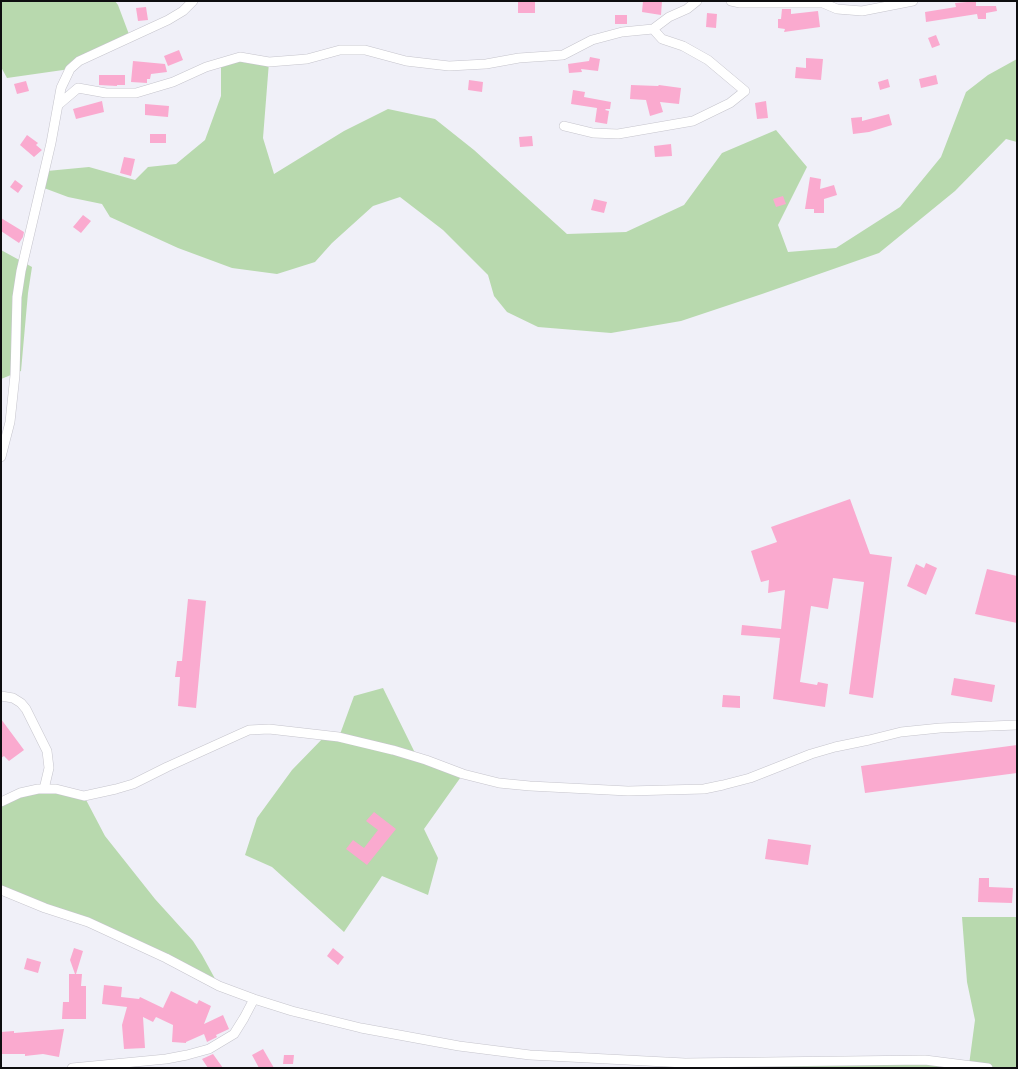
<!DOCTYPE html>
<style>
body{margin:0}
#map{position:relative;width:1018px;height:1069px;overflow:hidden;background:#f0f0f8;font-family:"PT Sans Narrow",sans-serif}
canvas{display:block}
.frame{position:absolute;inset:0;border:2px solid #0e0e10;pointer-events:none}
</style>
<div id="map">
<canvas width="1018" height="1069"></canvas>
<div class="frame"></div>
</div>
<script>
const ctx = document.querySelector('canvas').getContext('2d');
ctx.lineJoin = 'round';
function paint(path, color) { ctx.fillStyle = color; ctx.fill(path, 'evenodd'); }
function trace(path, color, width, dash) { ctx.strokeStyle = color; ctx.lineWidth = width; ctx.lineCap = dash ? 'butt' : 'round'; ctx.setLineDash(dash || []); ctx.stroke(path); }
paint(new Path2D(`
 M1,1H115L118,5L130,37L70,69L7,78L1,67Z
 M240,57L269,62L263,138L274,174L344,131L388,109L435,119L474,150L567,234L626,232L684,205L722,153L776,130L807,167L778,225L788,252L836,248L900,207L941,157L966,92L988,75L1017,59V142L1006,139L955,191L879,253L762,294L681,321L611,333L538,327L507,312L494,296L488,275L443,230L400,197L373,206L332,243L315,262L277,274L232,268L178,248L110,217L102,204L68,197L44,188L47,171L89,167L135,180L148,167L176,164L205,140L221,96V63Z
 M1,250L32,267L28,293L21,371L1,379Z
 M383,688L417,757L463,774L424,829L438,858L428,895L382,876L344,932L272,867L245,855L257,818L292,770L326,735L339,737L354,696Z
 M38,789L84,796L105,836L155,899L193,941L202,955L219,986L166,958L1,890V802Z
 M962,917H1017V1068H696V1063L833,1061L969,1065L975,1020L967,982Z`), '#b8d9ae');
paint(new Path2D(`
 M518,1H535V13H518Z
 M643,1H662L661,15L642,12Z
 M967,2H976V6H996L997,11L986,13V19H978L977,14L926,22L925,12L956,7L955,3Z
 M146,7L148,20L138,21L136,8Z
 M782,9H791V14L818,11L820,27L784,32L785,29L778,28V19H781Z
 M707,13L717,14L716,28L706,27Z
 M615,15H627V24H615Z
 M936,35L940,45L932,48L928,38Z
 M179,50L183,60L168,66L164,56Z
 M590,57L600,59L598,71L581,69L582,72L569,73L568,64L589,61Z
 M806,58L823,59L821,80L795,78L796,67L806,68Z
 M133,61L165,64L167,72L151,74L150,79H147V83L131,82Z
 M99,75H125V85H117V86L99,85Z
 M936,75L938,84L921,88L919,79Z
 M888,79L890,87L880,90L878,82Z
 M469,80L483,82L482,92L468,90Z
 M26,81L29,91L17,94L14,84Z
 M631,85L658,86L659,85L681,88L679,104L660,102L663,112L650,116L646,100L630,99Z
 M573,90L585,92L584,97L611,102L610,109H606L605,110L609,111L607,124L595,122L597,108L571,104Z
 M102,101L104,112L76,119L73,109Z
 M766,101L768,118L757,119L755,103Z
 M145,104L169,106L168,117L145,115Z
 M889,114L892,125L869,132L853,134L851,118L862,117V121Z
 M150,134H166V143H150Z
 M27,135L38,143L36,145L42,150L34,157L20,145Z
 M532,136L533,146L520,147L519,137Z
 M671,144L672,156L655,157L654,146Z
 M124,157L135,159L131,176L120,173Z
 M810,177L821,179L820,189L834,185L837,195L824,199V213H814V209H805Z
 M15,180L23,186L18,193L10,187Z
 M783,196L786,204L776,207L773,199Z
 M594,199L607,202L604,213L591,210Z
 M83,215L91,221L81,233L73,227Z
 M1,218L24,232L23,237L19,243L1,231Z
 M850,499L870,554L892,557L873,698L849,694L864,582L833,578L828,609L811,606L800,682L817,685L818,682L828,684L825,707L773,699L780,638L741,635L742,625L781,629L785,590L768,593L769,580L761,582L751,551L777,542L771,527Z
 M926,563L937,568L926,595L907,586L916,564L924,568Z
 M987,569L1017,576V623L975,614Z
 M188,599L206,601L196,708L178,706L180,677H175L177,661H182Z
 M954,678L995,685L992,702L951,695Z
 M723,695L740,696V708L722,707Z
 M1,719L24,750L9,761L4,756L1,758Z
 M1017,745V773L865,793L861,766Z
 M374,812L396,829L367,865L346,849L353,840L364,848L378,830L366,821Z
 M768,839L811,845L808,865L765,859Z
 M979,878H989V887L1013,888L1012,903L978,902Z
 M74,948L83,951L76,974H82L81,986H86V1019H62L63,1002H69V974H75L70,960Z
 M333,948L344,957L338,965L327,956Z
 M27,958L41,962L38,973L24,969Z
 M104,985L122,987L121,997L139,999L140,997L163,1008L171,991L197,1004L199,1000L211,1006L204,1024L223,1015L229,1029L216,1035L217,1037L207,1042L204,1034L186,1042V1043L172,1042L173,1025L156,1017L153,1022L143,1017L145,1048L124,1049L122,1025L127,1007L102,1004Z
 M64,1029L59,1057L43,1054L25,1056V1054H1V1032L14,1031V1033Z
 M263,1049L274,1068H259L252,1055Z
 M213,1054L223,1068H208L202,1059Z
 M284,1055H294L293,1064H283Z`), '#faaacf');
const minor = new Path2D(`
 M731,1L740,3H823L837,9L862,11L913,1
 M58,105L78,88L106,93H136L173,82L206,67L240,57L269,62L307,59L340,50H365L406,61L449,66L486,64L519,58L563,55L592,40L622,32L653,29L669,17L687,9L697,1
 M564,126L593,133L618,134L693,121L730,103L745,91L708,60L683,46L662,39L653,29
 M1,457L10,422L15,375L17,297L21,271L51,143L61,88L70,69L79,61L168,20L183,11L193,1
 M1,696L13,698L21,703L26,709L47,751L49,768L44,789
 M1,802L20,793L38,789H56L84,796L116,789L133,784L167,767L240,734L249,730L269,729L339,737L393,750L426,760L463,774L499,783L530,786L628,791L704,789L723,785L750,778L811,754L835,747L869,740L901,732L940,728L1017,725
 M1,890L45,908L88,922L166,958L219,986L254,999L292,1011L361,1028L459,1046L530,1055L685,1063L925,1060L988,1068
 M72,1068L166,1059L187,1055L209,1049L234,1034L244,1018L254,999`);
trace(minor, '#c5c4cc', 10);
trace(minor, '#fff', 9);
</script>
